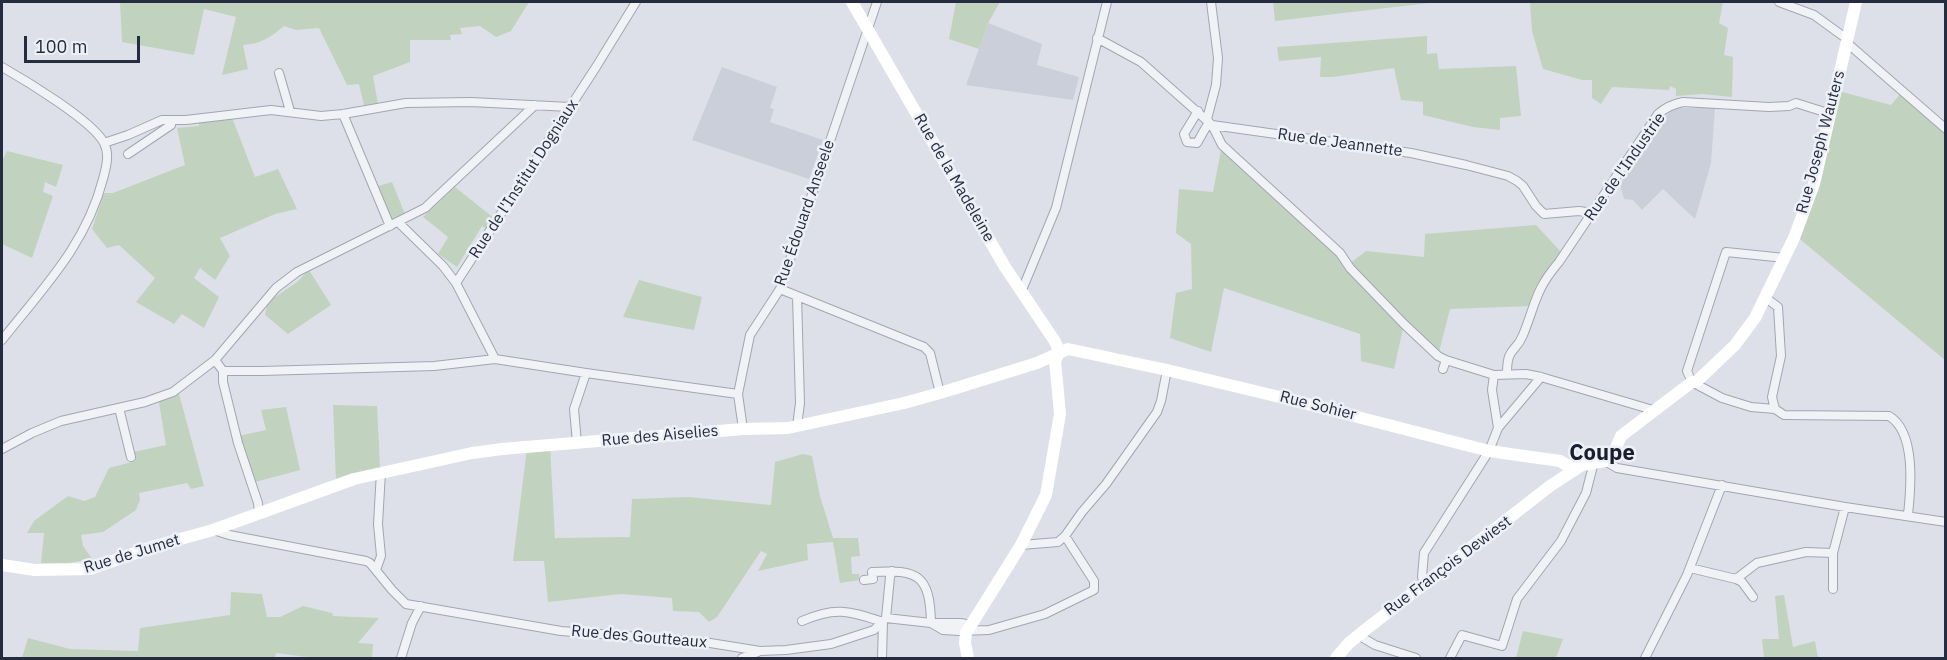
<!DOCTYPE html>
<meta charset="utf-8">
<style>
body{margin:0}
#map{position:relative;width:1947px;height:660px;overflow:hidden;background:#dde0e8;font-family:"IBM Plex Sans",sans-serif}
canvas{display:block}
.frame{position:absolute;inset:0;border:3px solid #262c40;pointer-events:none}
.scale{position:absolute;left:24px;top:36px;width:116px;height:27px;box-sizing:border-box;border:3px solid #262c40;border-top:0;padding-left:8px;font-size:18px;line-height:21px;white-space:nowrap;color:#262c40;-webkit-text-stroke:4px #edf0f6;paint-order:stroke}
</style>
<div id="map">
<canvas width="1947" height="660"></canvas>
<div class="frame"></div>
<div class="scale">100 m</div>
</div>
<script>
const ctx = document.querySelector('canvas').getContext('2d');
ctx.lineJoin = 'round';
function paint(path, color) { ctx.fillStyle = color; ctx.fill(path, 'evenodd'); }
function trace(path, color, width, dash) { ctx.strokeStyle = color; ctx.lineWidth = width; ctx.lineCap = dash ? 'butt' : 'round'; ctx.setLineDash(dash || []); ctx.stroke(path); }
function label(font, color, halo, rows, align = 'center') {
  ctx.font = font + ' "IBM Plex Sans",sans-serif'; ctx.lineWidth = 5; ctx.setLineDash([]); ctx.textBaseline = 'middle'; ctx.strokeStyle = halo; ctx.fillStyle = color; for (const [text, x, y, turn = 0] of rows) {
    ctx.save(); ctx.translate(x, y); ctx.rotate((+turn || 0) * Math.PI / 180); ctx.textAlign = isNaN(turn) ? turn : align; if (halo) ctx.strokeText(text, 0, 0); ctx.fillText(text, 0, 0); ctx.restore();
  }
}
paint(new Path2D(`
 M988,23L1042,44L1037,65L1079,77L1073,100L966,85Z
 M722,67L777,87L770,108L774,109L770,122L823,140L809,179L692,140Z
 M1677,108H1715L1711,163L1695,219L1663,189L1642,210L1633,200L1624,199L1620,185L1656,125L1671,111Z`), '#cbcfda');
paint(new Path2D(`
 M120,2H529L511,31L496,37L480,26L460,28L462,34L450,35L451,40H410V62L373,76L378,104L364,105L359,84L347,85L319,28L296,30L284,26C271,37 261,44 243,45L248,69L222,75L236,17L204,9L194,55L122,42Z
 M956,2H1000L988,23L979,49L949,39Z
 M1273,2H1438L1275,21Z
 M1530,2H1723L1719,23L1728,28L1724,55L1733,57L1732,97L1703,94L1676,96V89L1670,86L1669,90L1612,87L1601,104L1592,98V80H1582L1543,69L1532,31Z
 M1427,36V54L1437,53L1439,69L1516,66L1521,116L1500,118V130L1473,127L1423,115V102L1401,100L1394,68L1333,77H1320L1321,57L1279,61L1277,47Z
 M1842,92L1891,105L1901,93L1945,130V360L1795,235Z
 M231,115L255,177L278,169L297,209L275,214L220,238L230,256L215,280L200,268L194,278L219,297L204,328L182,314L174,324L136,302L155,278L119,245L107,248L92,229L104,193H113L185,165L177,128L199,126V119Z
 M1222,145L1349,264L1366,251L1424,257L1425,234L1536,225L1561,252L1532,306L1450,309L1438,356L1404,324L1394,369L1361,361L1360,334L1224,288L1211,352L1170,338L1176,293L1192,289L1191,244L1176,233L1179,189L1213,192Z
 M7,151L63,165L56,187L45,182L43,192L53,196L32,258L2,244V161Z
 M392,182L405,214L391,219L378,186Z
 M455,187L495,219L486,229L482,226L457,267L438,254L448,237L423,217Z
 M309,270L331,305L288,334L265,315L268,302L297,282Z
 M639,280L702,297L694,330L623,317Z
 M179,394L204,486L191,489L187,483L139,493L140,500L136,510L103,532L81,535L83,546L92,559L68,563H41L44,533H27L34,521L68,496L84,501L95,497L109,468L132,462L129,453L166,445L158,397Z
 M333,405L377,406L380,468L336,482Z
 M286,407L300,470L255,482L238,436L266,430L261,410Z
 M550,446L555,538L630,537L632,499L688,497L771,505L775,462L803,454L812,456L820,496L833,538H858L860,556L851,557L852,574H859L860,580L840,583L833,542L807,544L808,560L758,571L767,554L761,551L717,617L709,622L699,612L673,611L672,598L621,594L548,602L544,561H513L527,448Z
 M231,592L262,594L267,617H280L303,606L332,613L333,616L379,618L358,643L373,644L372,658H315L276,653L275,658H22L28,638L70,649L138,651L140,628L230,615Z
 M1784,595L1793,647L1815,641L1818,658H1836H1764L1762,639H1779L1775,596Z
 M1523,631L1563,639L1556,658H1516Z`), '#c1d3be');
const street = new Path2D(`
 M1779,2L1814,15L1847,39
 M1097,38L1141,62L1212,125L1411,153L1466,165L1508,176L1517,181L1523,186L1536,206L1544,214L1579,211L1593,213
 M1846,42L1946,129
 M2,67C25,80 93,121 104,143C110,154 106,168 103,179C86,245 43,288 2,340
 M279,73L290,111
 M1198,111L1184,134L1187,142L1197,143L1209,122
 M343,114L390,226
 M1207,119L1216,85L1218,58L1211,2
 M1212,125L1222,145L1340,253L1350,268L1404,324L1438,356L1446,360L1494,375L1526,374L1541,377L1653,410L1656,408
 M104,143L128,135L162,120H186L271,110L321,116L343,114L406,103L471,102L570,107
 M128,154L171,125L172,120
 M398,222L443,266L456,283L495,359
 M1785,258L1726,252L1687,371L1692,382L1722,398L1751,407L1775,409L1784,415L1889,416C1916,432 1911,487 1908,515
 M456,283L596,67L636,2
 M780,289L924,347L930,353L940,393
 M1022,290L1056,208L1107,2
 M797,296L800,403L797,426
 M1766,298L1778,307L1781,356L1772,397L1775,409
 M215,360L223,371V382L238,443L258,503L259,513
 M1443,369L1446,360
 M223,371H262L434,366L495,359L586,373L738,394
 M1507,373C1507,346 1516,353 1523,335C1536,303 1535,290 1559,262L1658,114C1666,107 1673,104 1683,102L1769,107L1789,106L1796,103L1831,114
 M1494,375L1492,390L1498,428
 M119,408L131,457
 M743,429L738,394L750,335L780,289L877,2
 M577,443L574,409L586,373
 M2,449L32,433L61,421L145,402L173,392L215,360L276,288L297,272L425,208L535,105
 M1605,461L1617,468L1845,507L1946,522
 M213,530L229,535L366,561L370,563L392,590L406,604L561,631L704,642L760,651L786,650L831,644L874,630L886,618
 M1021,545L1058,542L1065,536L1082,512L1106,484L1157,412L1161,401L1167,370
 M1690,568L1736,579L1742,582L1753,597
 M376,570L381,556L378,524L381,472
 M1736,579L1757,563L1806,552L1833,553
 M864,580L873,579L872,572C918,569 930,575 931,623
 M1424,584L1422,577L1424,553L1489,451L1498,428L1541,377
 M1833,589V553L1845,507
 M886,618L931,623H961L966,624L969,629
 M886,618L890,577L892,571
 M802,621C836,606 849,611 883,622L882,658
 M931,623L943,630L959,631L989,630L1045,614L1094,590V581L1065,536
 M1358,635L1375,645L1416,658
 M401,658L412,623L421,606
 M742,658L758,652
 M1450,658L1462,635L1502,646L1517,599L1561,541L1586,493L1594,462
 M1645,658L1687,575L1722,485`);
trace(street, '#a2a6b2', 10);
trace(street, '#f0f2f6', 8);
trace(new Path2D(`
 M852,2L1005,267L1054,340L1060,352
 M2,565L35,570L90,569L155,546L213,530L354,479L472,453L502,449L743,429L788,428L904,403L940,393L1037,363L1068,349L1167,370L1288,399L1489,451L1560,461L1575,470
 M968,658L965,643L966,633L1021,545L1046,495L1060,414L1055,360L1060,352
 M1336,658L1349,643L1365,630L1550,486L1582,465L1605,461L1612,457L1621,436L1692,382H1696L1735,345L1755,318L1794,238L1814,184L1856,2`), '#fff', 12);
label('16px', '#262c40', '#edf0f6', [
 ["Rue Joseph Wauters",1821,142,-75],
 ["Rue de Jeannette",1340,143,8],
 ["Rue de l'Industrie",1625,167,-55],
 ["Rue de la Madeleine",954,178,60],
 ["Rue de l'Institut Dogniaux",524,179,-57],
 ["Rue Édouard Anseele",805,213,-71],
 ["Rue Sohier",1318,406,14],
 ["Rue des Aiselies",660,436,-5],
 ["Rue de Jumet",132,554,-17],
 ["Rue François Dewiest",1448,566,-37],
 ["Rue des Goutteaux",639,637,5]
]);
label('bold 22px', '#181e30', '#edf0f6', [
 ["Coupe",1602,454]
]);
</script>
